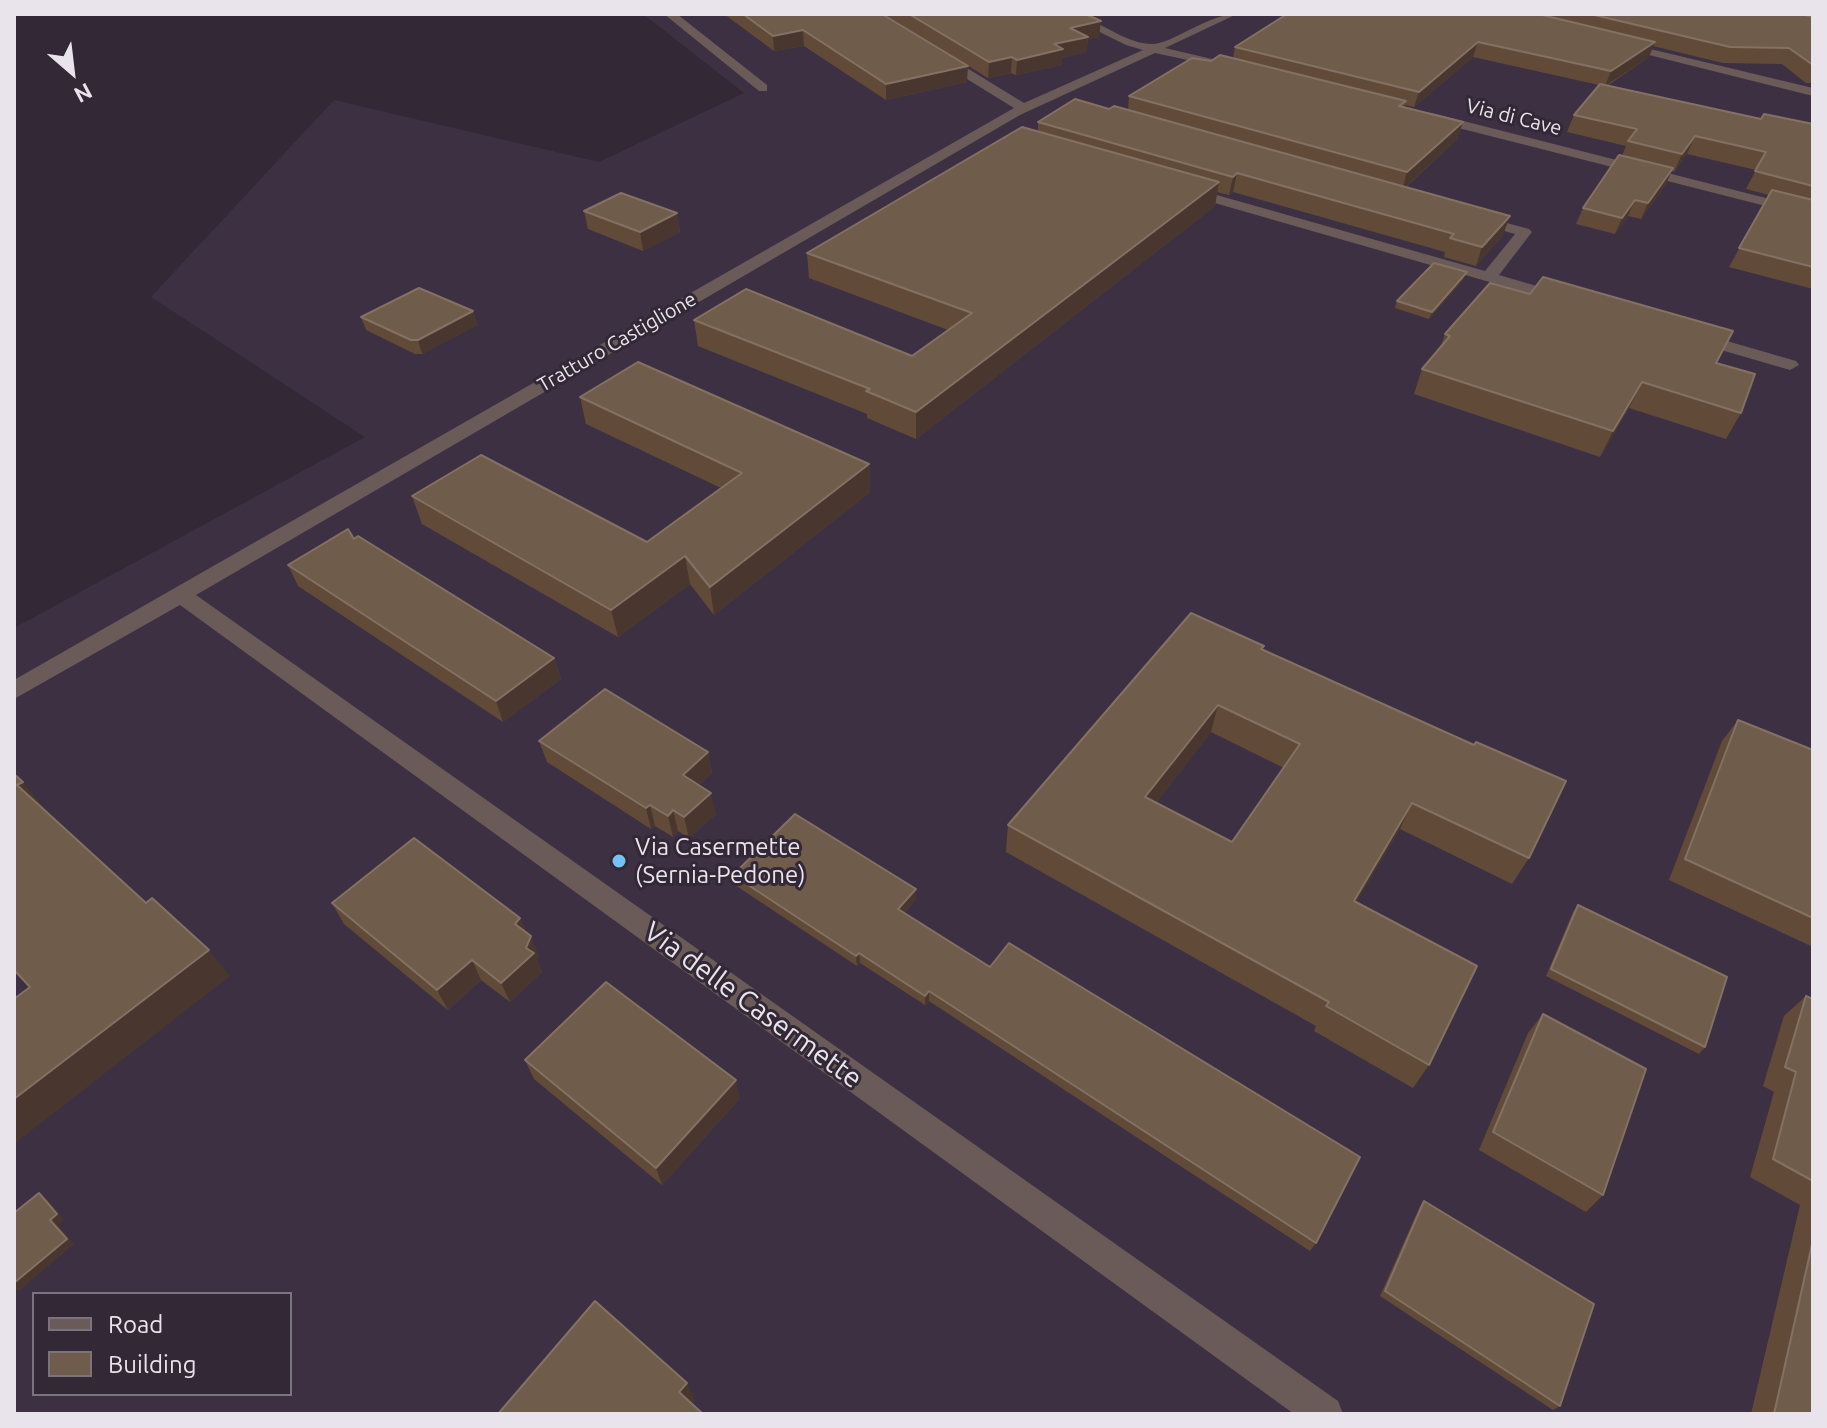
<!DOCTYPE html>
<style>
body{margin:0}
#map{position:relative;width:1827px;height:1428px;overflow:hidden;background:#322836;font-family:Ubuntu,sans-serif}
canvas{display:block}
.frame{position:absolute;inset:0;border:16px solid #e9e3ec;pointer-events:none}
.legend{position:absolute;left:32px;top:1292px;width:260px;height:104px;box-sizing:border-box;background:#322836;border:2px solid #7b737f;margin:0;padding:10px 14px;list-style:none;font-size:24px;color:#e9e3ec}
.legend li{display:flex;align-items:center;gap:16px;height:40px}
.legend b{width:40px;border:2px solid #7b737f}
.north{position:absolute;left:32px;top:32px;width:80px;height:80px;-webkit-text-stroke:6px #322836;paint-order:stroke;rotate:152deg;font-size:22px;font-weight:700;line-height:32px;text-align:center;color:#e9e3ec}
.north::after{content:'';display:block;margin:auto;width:28px;height:36px;background:#e9e3ec;clip-path:polygon(50% 0,100% 100%,50% 72%,0 100%)}
</style>
<div id="map">
<canvas width="1827" height="1428"></canvas>
<div class="frame"></div>
<ul class="legend">
<li><b style="height:10px;background:#6a5a58"></b>Road</li>
<li><b style="height:22px;background:#705c4b"></b>Building</li>
</ul>
<div class="north">N</div>
</div>
<script>
const ctx = document.querySelector('canvas').getContext('2d');
ctx.lineJoin = 'round';
function paint(path, color) { ctx.fillStyle = color; ctx.fill(path, 'evenodd'); }
function trace(path, color, width, dash) { ctx.strokeStyle = color; ctx.lineWidth = width; ctx.lineCap = dash ? 'butt' : 'round'; ctx.setLineDash(dash || []); ctx.stroke(path); }
function label(font, color, halo, rows, align = 'center') {
  ctx.font = font + ' Ubuntu,sans-serif'; ctx.lineWidth = 6; ctx.setLineDash([]); ctx.textBaseline = 'middle'; ctx.strokeStyle = halo; ctx.fillStyle = color; for (const [text, x, y, turn = 0] of rows) {
    ctx.save(); ctx.translate(x, y); ctx.rotate((+turn || 0) * Math.PI / 180); ctx.textAlign = isNaN(turn) ? turn : align; if (halo) ctx.strokeText(text, 0, 0); ctx.fillText(text, 0, 0); ctx.restore();
  }
}
paint(new Path2D(`
 M643,14H1813V1414H14V628L365,437L151,297L334,100L599,162L744,93ZM34,1294H290V1394H34Z`), '#3e3043');
paint(new Path2D(`
 M664,14H677L767,85V91H759Z
 M1063,14C1095,14 1119,42 1150,44C1170,46 1207,14 1237,14L1165,48L1225,62V68L1155,53L1020,115L196,595L1338,1401L1343,1414H1294L180,605L14,699V680L1014,108L936,60V54H944L1024,103L1143,50L1126,45Z
 M1621,42L1813,88V96L1617,47V43Z
 M1432,113L1813,210V218L1427,120L1426,117Z
 M1185,186L1485,271L1515,234L1472,222V216L1477,215L1529,229L1532,232L1499,275L1571,296L1573,299L1565,304L1559,302L1180,193L1178,190Z
 M1696,332L1796,361L1799,365L1790,370L1690,341L1687,337L1690,333Z`), '#6a5a58');
paint(new Path2D(`
 M724,14H882L967,82L886,100L804,46L774,51Z
 M884,14H1113L1094,18L1099,37L1088,39L1086,52L1062,58V65L1016,75L1011,73L988,78Z
 M1287,14H1813V83H1806L1782,64L1723,63L1653,46L1649,57L1607,86L1761,119L1813,124V289L1729,267L1769,195L1746,189L1756,170L1687,154L1674,172L1671,171L1666,184L1641,219L1628,216L1615,234L1576,224L1583,208L1622,156L1626,146L1567,132L1574,115L1599,85L1473,57L1414,107L1405,105L1404,108L1463,122L1457,139L1406,187L1503,235L1476,266L1444,257L1445,252L1233,192L1229,195L1217,192L1215,206L916,439L867,418V414L698,346L694,320L912,356L948,330L809,278L807,253L1038,131V122L1109,109L1128,110L1129,96L1211,61L1233,58L1235,47Z
 M584,211L677,213L680,232L643,251L588,229Z
 M1464,279L1429,319L1395,308L1397,301Z
 M473,311L477,325L422,354H415L366,330L361,317Z
 M1445,334L1716,363L1741,413L1726,439L1629,408L1600,457L1414,394L1422,369L1440,348Z
 M580,397L869,464L870,492L714,615L690,584L618,637L422,524L412,496L647,542L721,488L586,424Z
 M354,539L554,658L561,679L503,722L298,586L288,565Z
 M1263,650L1529,858L1512,884L1400,829L1356,902L1429,1065L1413,1088L1314,1031L1316,1026L1006,852L1008,825ZM1211,732L1284,768L1232,842L1156,803Z
 M1738,720L1813,750V947L1669,880L1722,741Z
 M539,741L708,752L712,773L699,785L716,814L689,838L678,831L673,837L655,826L651,829L547,762Z
 M733,875L916,889V899L904,913L1316,1243L1310,1251L929,1001L925,1005L860,963L857,966L735,885Z
 M332,903L520,918L526,933L539,956L537,960L542,972L510,1002L481,980L448,1010L344,924Z
 M1578,905L1705,1047L1699,1054L1546,976L1573,912Z
 M1806,996L1813,999V1414H1751L1800,1205L1750,1177L1774,1092L1763,1086L1784,1016Z
 M1543,1014L1603,1195L1586,1212L1479,1150L1528,1033Z
 M525,1060L740,1098L662,1185L534,1079Z
 M1424,1201L1560,1406L1553,1410L1380,1296L1420,1206Z`), '#614b38');
paint(new Path2D(`
 M1094,14H1113L1093,18Z
 M1101,21L1099,37L1088,39L1086,52L1062,58V65L1016,75L1017,60L1054,44L1070,28Z
 M803,30L804,46L774,51L773,36Z
 M1478,42L1473,57L1414,107L1419,92Z
 M1655,42L1649,57L1605,86L1611,71Z
 M1012,57L1011,73L988,78L989,62Z
 M968,66L967,82L886,100V84Z
 M1463,122L1457,139L1402,190L1407,172Z
 M1695,136L1687,154L1674,172L1682,154Z
 M1673,168L1666,184L1641,219L1648,203Z
 M1237,173L1233,192L1229,195L1233,177Z
 M1219,182L1215,206L916,439V412Z
 M1635,200L1628,216L1615,234L1622,218Z
 M677,213L680,232L643,251L640,232Z
 M1510,216L1503,235L1476,266L1482,247Z
 M1467,272L1464,279L1429,319L1432,312Z
 M473,311L477,325L422,354L418,340Z
 M1642,382L1629,408L1600,457L1613,431Z
 M869,464L870,492L714,615L710,587Z
 M685,556L690,584L618,637L611,610Z
 M554,658L561,679L503,722L496,701Z
 M1218,705L1211,732L1140,824L1145,797Z
 M708,752L712,773L687,796L683,775Z
 M23,782L45,809L40,812L17,785Z
 M711,793L716,814L689,838L684,817Z
 M1412,803L1400,829L1342,927L1354,901Z
 M650,805L655,826L651,829L646,808Z
 M673,810L678,831L673,837L668,816Z
 M916,889V899L898,919V909Z
 M520,918L528,938L515,924Z
 M531,936L539,956L537,960L542,972L510,1002L501,983L526,948Z
 M209,950L230,976L14,1144V1099Z
 M859,953L860,963L857,966L856,956Z
 M472,960L481,980L448,1010L437,990Z
 M929,991V1001L925,1005V996Z
 M736,1080L740,1098L662,1185L656,1168Z
 M39,1193L47,1199L64,1220L58,1225L74,1244L19,1291L14,1288V1283Z
 M687,1383L695,1400L688,1408L679,1392Z`), '#48362f');
const building = new Path2D(`
 M743,14H882L968,66L886,84L803,30L773,36Z
 M909,14H1085L1101,21L1070,28L1088,37L1054,44L1063,49L1017,60L1012,57L989,62Z
 M1287,14H1538L1655,42L1611,71L1478,42L1419,92L1235,47Z
 M1590,14H1801L1813,17V65L1789,48L1730,47Z
 M1220,55L1406,101L1399,106L1463,122L1407,172L1129,96L1192,58L1211,61Z
 M1600,84L1761,119L1764,114L1813,124V186L1755,171L1766,152L1695,136L1682,154L1628,141L1637,129L1574,115Z
 M1075,99L1109,109L1114,106L1510,216L1482,247L1450,238L1454,234L1237,173L1233,177L1038,122Z
 M1022,127L1219,182L916,412L866,391L870,389L694,320L746,289L912,356L972,313L807,253Z
 M1619,155L1673,168L1648,203L1635,200L1622,218L1583,208Z
 M1772,190L1813,200V267L1739,248Z
 M621,193L677,213L640,232L584,211Z
 M1434,263L1467,272L1432,312L1397,301Z
 M1543,277L1733,331L1716,363L1755,374L1741,413L1642,382L1613,431L1422,369L1450,336L1445,334L1490,283L1530,294Z
 M419,288L473,311L418,340H411L361,317Z
 M638,362L869,464L710,587L685,556L611,610L412,496L481,455L647,542L742,473L580,397Z
 M348,529L354,539L358,536L554,658L496,701L288,565Z
 M1191,613L1264,646L1261,649L1474,745L1476,742L1566,781L1529,858L1412,803L1354,901L1477,966L1429,1065L1326,1006L1329,1002L1008,825ZM1218,705L1300,744L1232,842L1145,797Z
 M605,689L708,752L683,775L711,793L684,817L673,810L668,816L650,805L646,808L539,741Z
 M1738,720L1813,750V918L1685,859Z
 M14,774L23,782L17,785L146,903L152,898L209,950L14,1099V999L30,987L14,970Z
 M795,814L916,889L898,909L990,967L1009,943L1360,1157L1316,1243L929,991L925,996L859,953L856,956L733,875Z
 M414,838L520,918L515,924L531,936L526,948L534,953L501,983L472,960L437,990L332,903Z
 M1578,905L1727,977L1705,1047L1551,969Z
 M606,982L736,1080L656,1168L525,1060Z
 M1806,996L1813,999V1181L1773,1159L1796,1072L1785,1067Z
 M1543,1014L1646,1069L1603,1195L1493,1132Z
 M39,1193L57,1214L50,1220L67,1239L14,1283V1213Z
 M1424,1201L1594,1304L1560,1406L1385,1291Z
 M1813,1240V1414H1774Z
 M595,1301L687,1383L679,1392L703,1414H498Z`);
paint(building, '#705c4b');
trace(building, '#837164', 2);
for (const [x, y, r, color] of [
 [619,861,8,"#75c0f6"]
]) { const dot = new Path2D(); dot.arc(x, y, r, 0, 2 * Math.PI); ctx.fillStyle = color; ctx.fill(dot); trace(dot, '#322836', 3); }
label('20px', '#e9e3ec', '#322836', [
 ["Via di Cave",1514,117,14],
 ["Tratturo Castiglione",617,342,-30]
]);
label('24px', '#e9e3ec', '#322836', [
 ["Via Casermette",635,847],
 ["(Sernia-Pedone)",635,875]
], 'left');
label('28px', '#e9e3ec', '#322836', [
 ["Via delle Casermette",753,1005,36]
]);
</script>
